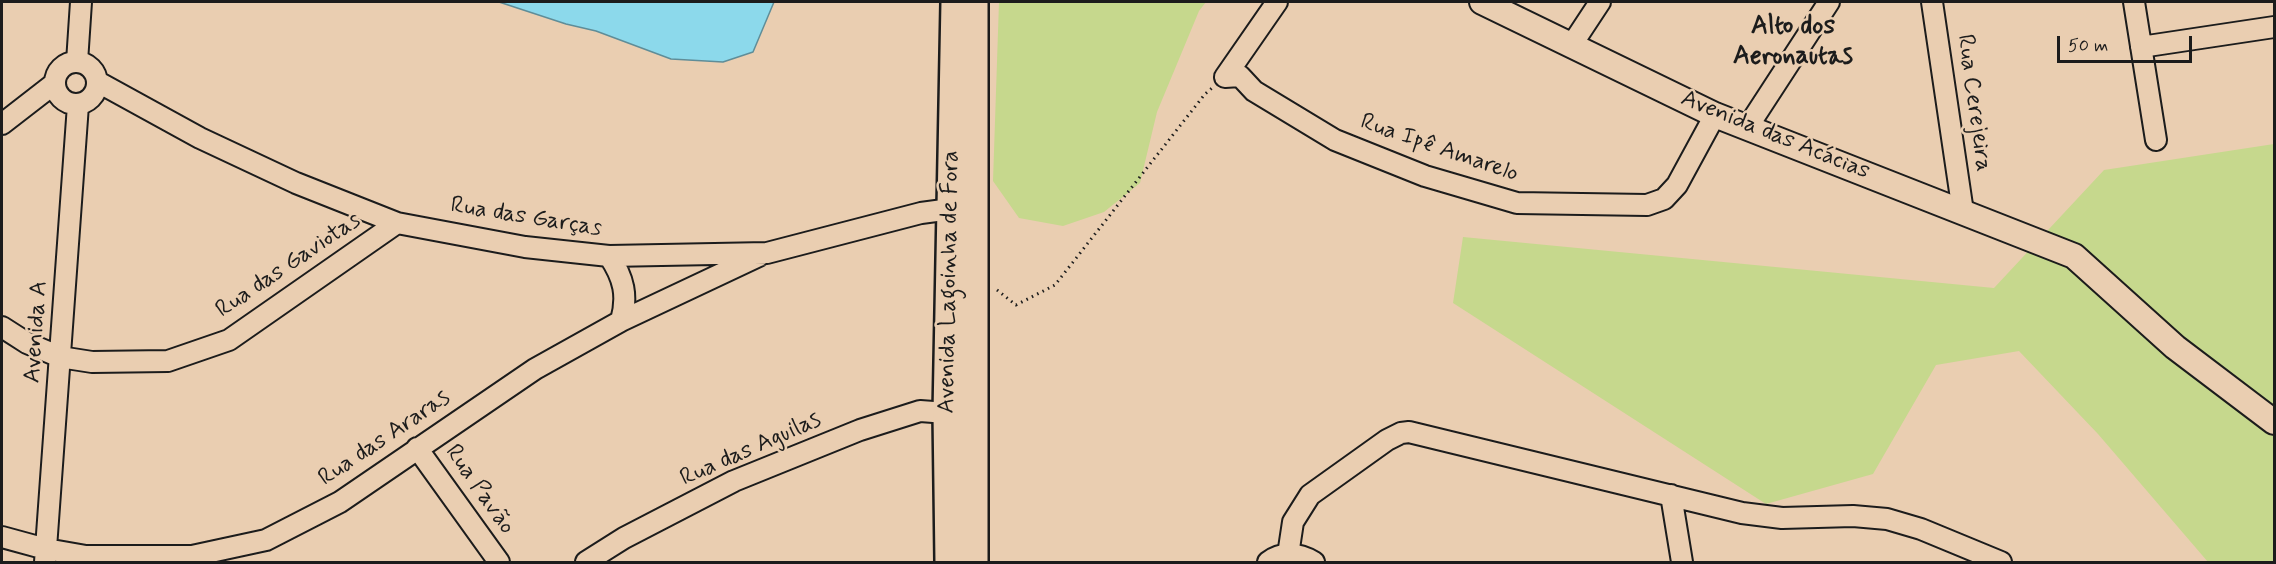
<!DOCTYPE html>
<meta charset="utf-8">
<style>
body{margin:0}
#map{position:relative;width:2276px;height:564px;overflow:hidden;background:#eaceb1;font-family:Mynerve,sans-serif}
canvas{display:block}
.frame{position:absolute;inset:0;border:3px solid #1c1c1c;pointer-events:none}
.scale{position:absolute;left:2057px;top:36px;width:135px;height:27px;box-sizing:border-box;border:3px solid #1c1c1c;border-top:0;padding-left:8px;font-size:18px;line-height:21px;white-space:nowrap;color:#1c1c1c;-webkit-text-stroke:4px #eaceb1;paint-order:stroke}
</style>
<div id="map">
<canvas width="2276" height="564"></canvas>
<div class="frame"></div>
<div class="scale">50 m</div>
</div>
<script>
const ctx = document.querySelector('canvas').getContext('2d');
ctx.lineJoin = 'round';
function paint(path, color) { ctx.fillStyle = color; ctx.fill(path, 'evenodd'); }
function trace(path, color, width, dash) { ctx.strokeStyle = color; ctx.lineWidth = width; ctx.lineCap = dash ? 'butt' : 'round'; ctx.setLineDash(dash || []); ctx.stroke(path); }
function label(font, color, halo, rows, align = 'center') {
  ctx.font = font + ' Mynerve,sans-serif'; ctx.lineWidth = 5; ctx.setLineDash([]); ctx.textBaseline = 'middle'; ctx.strokeStyle = halo; ctx.fillStyle = color; for (const [text, x, y, turn = 0] of rows) {
    ctx.save(); ctx.translate(x, y); ctx.rotate((+turn || 0) * Math.PI / 180); ctx.textAlign = isNaN(turn) ? turn : align; if (halo) ctx.strokeText(text, 0, 0); ctx.fillText(text, 0, 0); ctx.restore();
  }
}
paint(new Path2D(`
 M999,2H1206L1199,11L1157,112L1140,183L1104,212L1063,226L1019,218L993,181Z
 M2274,144V562H2208L2098,434L2019,351L1936,365L1873,474L1766,504L1453,303L1463,237L1994,288L2104,170Z`), '#c6d88d');
const water = new Path2D(`
 M499,2H774L753,52L723,62L671,59L596,31L566,24Z`);
paint(water, '#8cd9eb');
trace(water, '#5f8d98', 1.5);
const minor = new Path2D(`
 M1932,2L1963,212
 M2134,2L2156,140
 M1571,46L1600,2
 M2141,47L2274,27
 M55 83a21 21 0 1 1 42 0a21 21 0 1 1-42 0Z
 M77,62L81,2
 M1225,77L1240,76L1254,91L1335,140L1425,176L1517,203L1647,205L1664,199L1677,185L1715,115
 M1225,77L1277,2
 M98,82L200,138L296,183L397,223L525,247L609,256L767,253L921,213L951,209L964,210
 M2,124L55,83
 M1747,128L1829,2
 M609,256C624,278 628,296 621,321
 M2,327L27,343L60,357L92,362L168,361L229,340L397,223
 M417,448L499,562
 M1671,495L1682,562
 M2,537L46,549L86,556H192L266,540L340,502L535,369L621,321L759,256
 M1288,555L1293,522L1310,495L1387,440L1401,433L1409,432L1742,513L1782,518L1853,516L1887,519L1921,529L2001,562
 M45,562L78,105
 M586,562L624,538L734,481L860,430L920,411L947,413
 M1268,562C1282,551 1299,553 1314,562`);
const tertiary = new Path2D(`
 M1482,2L1715,115L2074,256L2175,347L2274,422`);
const secondary = new Path2D(`
 M949,562L947,413L955,2
 M974,562V2`);
trace(minor, '#1c1c1c', 24);
trace(tertiary, '#1c1c1c', 28);
trace(secondary, '#1c1c1c', 32);
trace(new Path2D(`
 M997,290L1016,305L1055,285L1205,94L1212,88`), '#1c1c1c', 3, [1.5, 4.5]);
trace(minor, '#eaceb1', 20);
trace(tertiary, '#eaceb1', 24);
trace(secondary, '#eaceb1', 27);
label('24px', '#1c1c1c', '#eaceb1', [
 ["Rua Cerejeira",1973,103,82],
 ["Avenida das Acácias",1775,136,22],
 ["Rua Ipê Amarelo",1439,149,19],
 ["Rua das Garças",526,218,9],
 ["Rua das Gaviotas",289,266,-34],
 ["Avenida Lagoinha de Fora",950,282,-89],
 ["Avenida A",37,332,-86],
 ["Rua das Araras",385,439,-34],
 ["Rua das Aguilas",751,450,-24],
 ["Rua Pavão",479,490,55]
]);
label('bold 26px', '#1c1c1c', '#eaceb1', [
 ["Alto dos",1793,28],
 ["Aeronautas",1793,58]
]);
</script>
